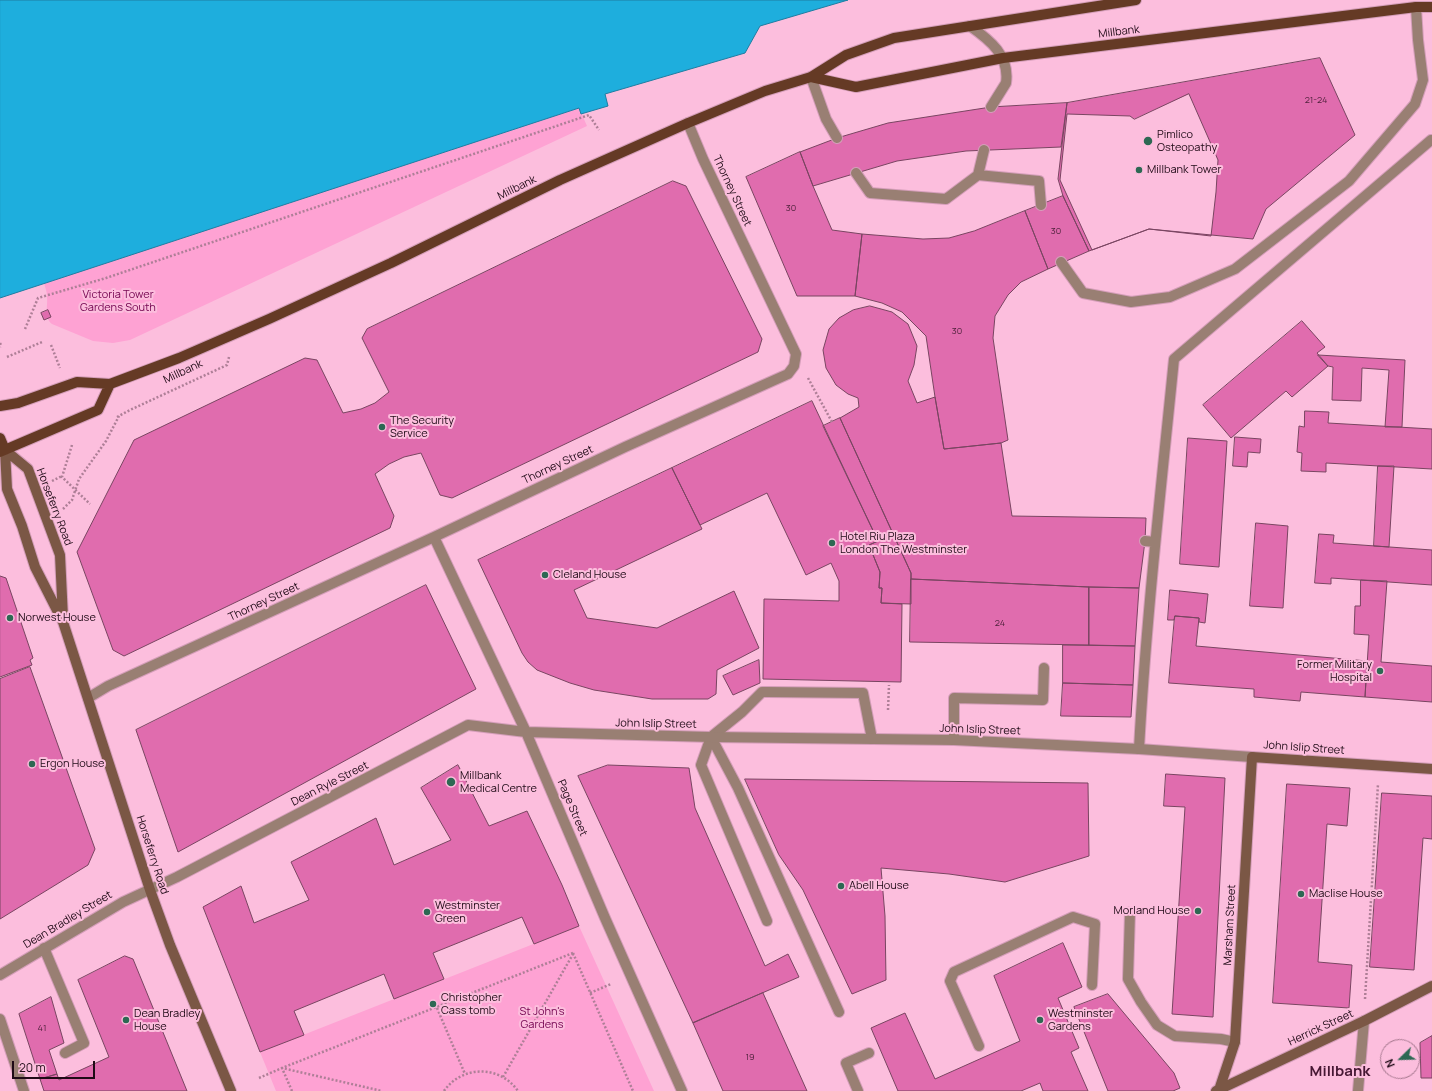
<!DOCTYPE html>
<style>
body{margin:0}
#map{position:relative;width:1432px;height:1091px;overflow:hidden;background:#fcbedd;font-family:Manrope,sans-serif}
canvas{display:block}
.north{position:absolute;left:1380px;top:1039px;width:40px;height:40px;box-sizing:border-box;background:#fcbedd;border:1px solid #a4768d;border-radius:50%;rotate:247deg;font-size:11px;font-weight:700;line-height:16px;text-align:center;color:#1f0a16}
.north::after{content:'';display:block;margin:auto;width:14px;height:18px;background:#2d6853;clip-path:polygon(50% 0,100% 100%,50% 72%,0 100%)}
.scale{position:absolute;left:12px;top:1061px;width:83px;height:18px;box-sizing:border-box;border:2px solid #1f0a16;border-top:0;padding-left:5px;font-size:12px;line-height:14px;white-space:nowrap;color:#1f0a16;-webkit-text-stroke:3px #fcbedd;paint-order:stroke}
</style>
<div id="map">
<canvas width="1432" height="1091"></canvas>
<div class="north">N</div>
<div class="scale">20 m</div>
</div>
<script>
const ctx = document.querySelector('canvas').getContext('2d');
ctx.lineJoin = 'round';
function paint(path, color) { ctx.fillStyle = color; ctx.fill(path, 'evenodd'); }
function trace(path, color, width, dash) { ctx.strokeStyle = color; ctx.lineWidth = width; ctx.lineCap = dash ? 'butt' : 'round'; ctx.setLineDash(dash || []); ctx.stroke(path); }
function label(font, color, halo, rows, align = 'center') {
  ctx.font = font + ' Manrope,sans-serif'; ctx.lineWidth = 4; ctx.setLineDash([]); ctx.textBaseline = 'middle'; ctx.strokeStyle = halo; ctx.fillStyle = color; for (const [text, x, y, turn = 0] of rows) {
    ctx.save(); ctx.translate(x, y); ctx.rotate((+turn || 0) * Math.PI / 180); ctx.textAlign = isNaN(turn) ? turn : align; if (halo) ctx.strokeText(text, 0, 0); ctx.fillText(text, 0, 0); ctx.restore();
  }
}
paint(new Path2D(`
 M579,108L587,126L130,340L113,343L93,341L52,324C44,318 48,305 47,296C47,292 45,287 44,283Z
 M579,926L654,1091H276L260,1052Z`), '#fea2d3');
const water = new Path2D(`
 M0,0H848L760,26L745,53L605,94L608,106L581,114L579,108L0,298Z`);
paint(water, '#1eaedd');
trace(water, '#1e7da1', 1);
const building = new Path2D(`
 M1320,58L1355,135L1266,209L1253,239L1149,229L1089,251L1063,196L1058,179L1067,103Z
 M1189,94L1218,160L1216,192L1211,236L1149,229L1092,250L1060,180L1067,114L1130,116L1134,119Z
 M1067,103L1061,147L966,151L897,161L813,186L800,152L837,138L888,123L991,107Z
 M800,152L813,186L832,230L862,234L855,296H797L746,177Z
 M673,181L686,186L762,339L758,352L452,498L440,495L421,453L404,457L389,464L375,474L394,516L390,528L124,656L113,650L77,552L134,440L305,358L317,360L343,413L361,409L375,403L389,392L362,338L367,329Z
 M1063,196L1089,251L1048,269L1025,211Z
 M1025,211L1048,269L1021,282L1008,295L995,316L993,338L1008,440L1001,443L944,449L935,397L926,336L902,312L882,303L855,296L862,234L923,239L949,238L974,231Z
 M870,306L892,312L908,324L917,346L914,365L908,381L917,403L935,397L944,449L1001,443L1012,516L1146,518L1145,541L1139,588L1089,587L911,579V573L840,418L859,407L858,398L848,394L836,385L826,368L823,350L829,329L839,318L853,310Z
 M48,310L51,317L44,320L41,313Z
 M1302,321L1325,347L1317,353L1328,366L1292,397L1286,391L1231,438L1203,405Z
 M1318,355L1405,360L1402,427H1385L1389,370L1362,368L1361,401L1332,400L1333,367L1328,366Z
 M812,401L878,541L869,545L880,572L879,588H882L881,603L902,604L901,682L763,679L764,599L839,601V581L831,563L806,575L767,493L700,525L672,468Z
 M1305,411L1329,412L1328,423L1432,429V469L1326,463V472L1301,471L1302,453L1297,452L1299,426L1304,427Z
 M840,418L911,573V604L881,603L882,588H879L880,572L869,545L878,541L823,426Z
 M1235,437L1261,439L1260,453L1248,452L1247,467L1233,466Z
 M1188,438L1227,441L1219,567L1180,564Z
 M1378,466H1394L1389,547L1374,546Z
 M672,468L702,529L574,590L587,618L657,628L734,591L759,648L717,670L716,694L708,699H652L594,690L570,683L537,670L528,662L522,653L478,560Z
 M1256,523L1288,526L1283,608L1250,606Z
 M1319,534L1334,535L1333,543L1432,550V585L1331,578V584L1315,583Z
 M0,576L6,578L33,658L30,660L32,665L0,677Z
 M911,579L1089,587V645L910,642Z
 M1361,580L1387,581L1381,662L1432,666V702L1365,697L1369,635L1354,634L1355,606H1360Z
 M426,585L476,689L178,852L136,730Z
 M1089,587L1139,588L1135,646L1089,645Z
 M1170,590L1208,594L1205,623L1199,622V618L1175,616L1174,620H1168Z
 M1175,616L1199,618L1196,646L1367,661L1365,697L1301,692L1300,701L1254,697V689L1169,683Z
 M1063,645L1135,646L1133,685L1063,683Z
 M759,660L760,683L733,695L723,676Z
 M30,667L95,849L88,865L0,919V679Z
 M1063,683L1133,685L1131,717L1061,716Z
 M458,765L489,826L527,811L562,885L579,926L534,944L522,917L433,953L444,979L394,999L384,974L294,1011L304,1035L260,1052L203,907L241,886L254,923L309,900L291,862L376,818L394,865L451,840L421,788Z
 M608,765L689,768L695,808L765,966L788,954L799,977L693,1023L578,776Z
 M1166,774L1225,778L1213,1017L1172,1014L1185,807L1164,806Z
 M745,779L1088,783L1089,856L1005,882L949,874L881,868L885,916L886,980L852,994L803,890L779,855Z
 M1287,784L1350,788L1347,826L1327,824L1318,962L1352,965L1349,1008L1273,1003Z
 M1382,793L1432,796V839L1423,838L1414,970L1370,967Z
 M1063,943L1082,987L1058,998L1079,1048L1071,1052L1088,1091H1043L1040,1083L1021,1091H898L871,1028L905,1013L935,1079L1020,1041L994,976Z
 M125,956L133,959L187,1091H44L40,1079L57,1074L59,1080L109,1057L78,980Z
 M763,993L807,1091H723L693,1023Z
 M1108,994L1174,1073L1180,1088L1173,1091H1108L1074,1007Z
 M51,997L64,1043L49,1050L57,1074L40,1079L19,1014Z
 M1432,1036V1078H1421L1420,1043Z`);
paint(building, '#e06cae');
trace(building, '#794561', 1);
const lane = new Path2D(`
 M970,26C990,40 1010,56 1006,83L991,107
 M811,77L826,119L837,138
 M856,173L870,193L946,199L978,175L984,150
 M978,175L1039,181L1041,205
 M1061,262L1083,293L1131,302L1170,297L1235,269L1349,181L1415,104L1423,80L1418,40L1416,7
 M1145,541L1155,542
 M711,737L742,712L762,692H767L863,693L872,739
 M954,740V698L1043,700L1044,668
 M1139,749C1146,619 1161,489 1174,359L1431,140
 M1130,912L1128,979L1141,1002L1157,1025L1175,1036L1221,1039L1235,1042
 M767,921L701,765L711,737L738,788L839,1012
 M44,948L84,1043L65,1053
 M979,1046L950,981L954,972L1073,917L1095,924L1092,985
 M858,1091L846,1063L869,1053`);
const street = new Path2D(`
 M434,537L526,732L605,918L682,1091
 M88,698L108,686L434,537L625,447L788,374L794,366L796,354L703,159L688,123
 M0,975L123,902L177,877L468,725L526,732L711,737L954,740L1139,749L1252,757
 M0,1019L24,1091
 M1358,1091L1364,1021`);
const secondary = new Path2D(`
 M5,450L7,489L22,526L35,567L63,622L150,890L170,945L231,1091
 M5,450L28,469L60,555L63,618
 M1219,1090L1235,1042L1252,757L1432,769
 M1216,1091L1364,1021L1432,986`);
const primary = new Path2D(`
 M811,77L856,87L1003,58L1416,7H1432
 M0,406L18,403L77,382L110,384L179,358L269,319L391,263L560,180L688,123L765,91L811,77L846,55L894,38L1136,0
 M0,438L5,450
 M0,452L98,410L110,384`);
trace(lane, '#d49eb9', 12);
trace(street, '#d49eb9', 12);
trace(secondary, '#d49eb9', 12);
trace(primary, '#d49eb9', 12);
trace(new Path2D(`
 M25,329L38,298L106,278L589,115L599,130
 M0,343L1,345L0,347
 M51,345L60,368
 M7,357L42,342
 M808,378L832,422
 M117,417L130,410L227,365L229,357
 M72,445L62,477L90,504
 M52,481L62,476
 M63,509L72,500L79,479L106,441L119,416
 M888,710L889,685
 M573,953L633,1091
 M590,993L611,984
 M1365,999L1378,784
 M437,1008L465,1074
 M503,1077L573,954
 M259,1078L282,1068L382,1091
 M292,1091L282,1068L573,953
 M444,1091C462,1065 500,1065 518,1091`), '#ae7f97', 2.5, [2, 2]);
trace(lane, '#997f73', 10);
trace(street, '#997f73', 10);
trace(secondary, '#7b5745', 10);
trace(primary, '#653a25', 10);
for (const [x, y, r, color] of [
 [1148,141,5,"#2d6853"],
 [1139,170,4,"#2d6853"],
 [382,427,4,"#2d6853"],
 [832,543,4,"#2d6853"],
 [545,575,4,"#2d6853"],
 [10,618,4,"#2d6853"],
 [1380,671,4,"#2d6853"],
 [32,764,4,"#2d6853"],
 [451,782,5,"#2d6853"],
 [841,886,4,"#2d6853"],
 [1301,894,4,"#2d6853"],
 [1198,911,4,"#2d6853"],
 [427,912,4,"#2d6853"],
 [433,1004,4,"#2d6853"],
 [126,1020,4,"#2d6853"],
 [1040,1020,4,"#2d6853"]
]) { const dot = new Path2D(); dot.arc(x, y, r, 0, 2 * Math.PI); ctx.fillStyle = color; ctx.fill(dot); trace(dot, '#fcbedd', 1.5); }
label('9px', '#4f223c', null, [
 ["21-24",1316,100],
 ["30",791,208],
 ["30",1056,231],
 ["30",957,331],
 ["24",1000,623],
 ["41",42,1028],
 ["19",750,1057]
]);
label('11px', '#1f0a16', '#fcbedd', [
 ["Millbank",1119,32,-7],
 ["Millbank",517,188,-26],
 ["Thorney Street",732,191,65],
 ["Millbank",183,372,-25],
 ["Thorney Street",558,465,-25],
 ["Horseferry Road",54,507,69],
 ["Thorney Street",264,602,-25],
 ["John Islip Street",656,724,1],
 ["John Islip Street",980,730,2],
 ["John Islip Street",1304,748,4],
 ["Dean Ryle Street",330,784,-27],
 ["Page Street",572,808,67],
 ["Horseferry Road",152,855,72],
 ["Dean Bradley Street",68,920,-31],
 ["Marsham Street",1230,925,-87],
 ["Herrick Street",1321,1028,-25]
]);
label('11px', '#1f0a16', '#fcbedd', [
 ["Pimlico",1157,135],
 ["Osteopathy",1157,148],
 ["Millbank Tower",1147,170],
 ["The Security",390,421],
 ["Service",390,434],
 ["Hotel Riu Plaza",840,537],
 ["London The Westminster",840,550],
 ["Cleland House",553,575],
 ["Norwest House",18,618],
 ["Former Military",1372,665,"right"],
 ["Hospital",1372,678,"right"],
 ["Ergon House",40,764],
 ["Millbank",460,776],
 ["Medical Centre",460,789],
 ["Abell House",849,886],
 ["Maclise House",1309,894],
 ["Westminster",435,906],
 ["Green",435,919],
 ["Morland House",1190,911,"right"],
 ["Christopher",441,998],
 ["Cass tomb",441,1011],
 ["Dean Bradley",134,1014],
 ["House",134,1027],
 ["Westminster",1048,1014],
 ["Gardens",1048,1027]
], 'left');
label('11px', '#740450', '#fcbedd', [
 ["Victoria Tower",118,295],
 ["Gardens South",118,308],
 ["St John's",542,1012],
 ["Gardens",542,1025]
]);
label('bold 15px', '#461733', '#fcbedd', [
 ["Millbank",1340,1072]
]);
</script>
